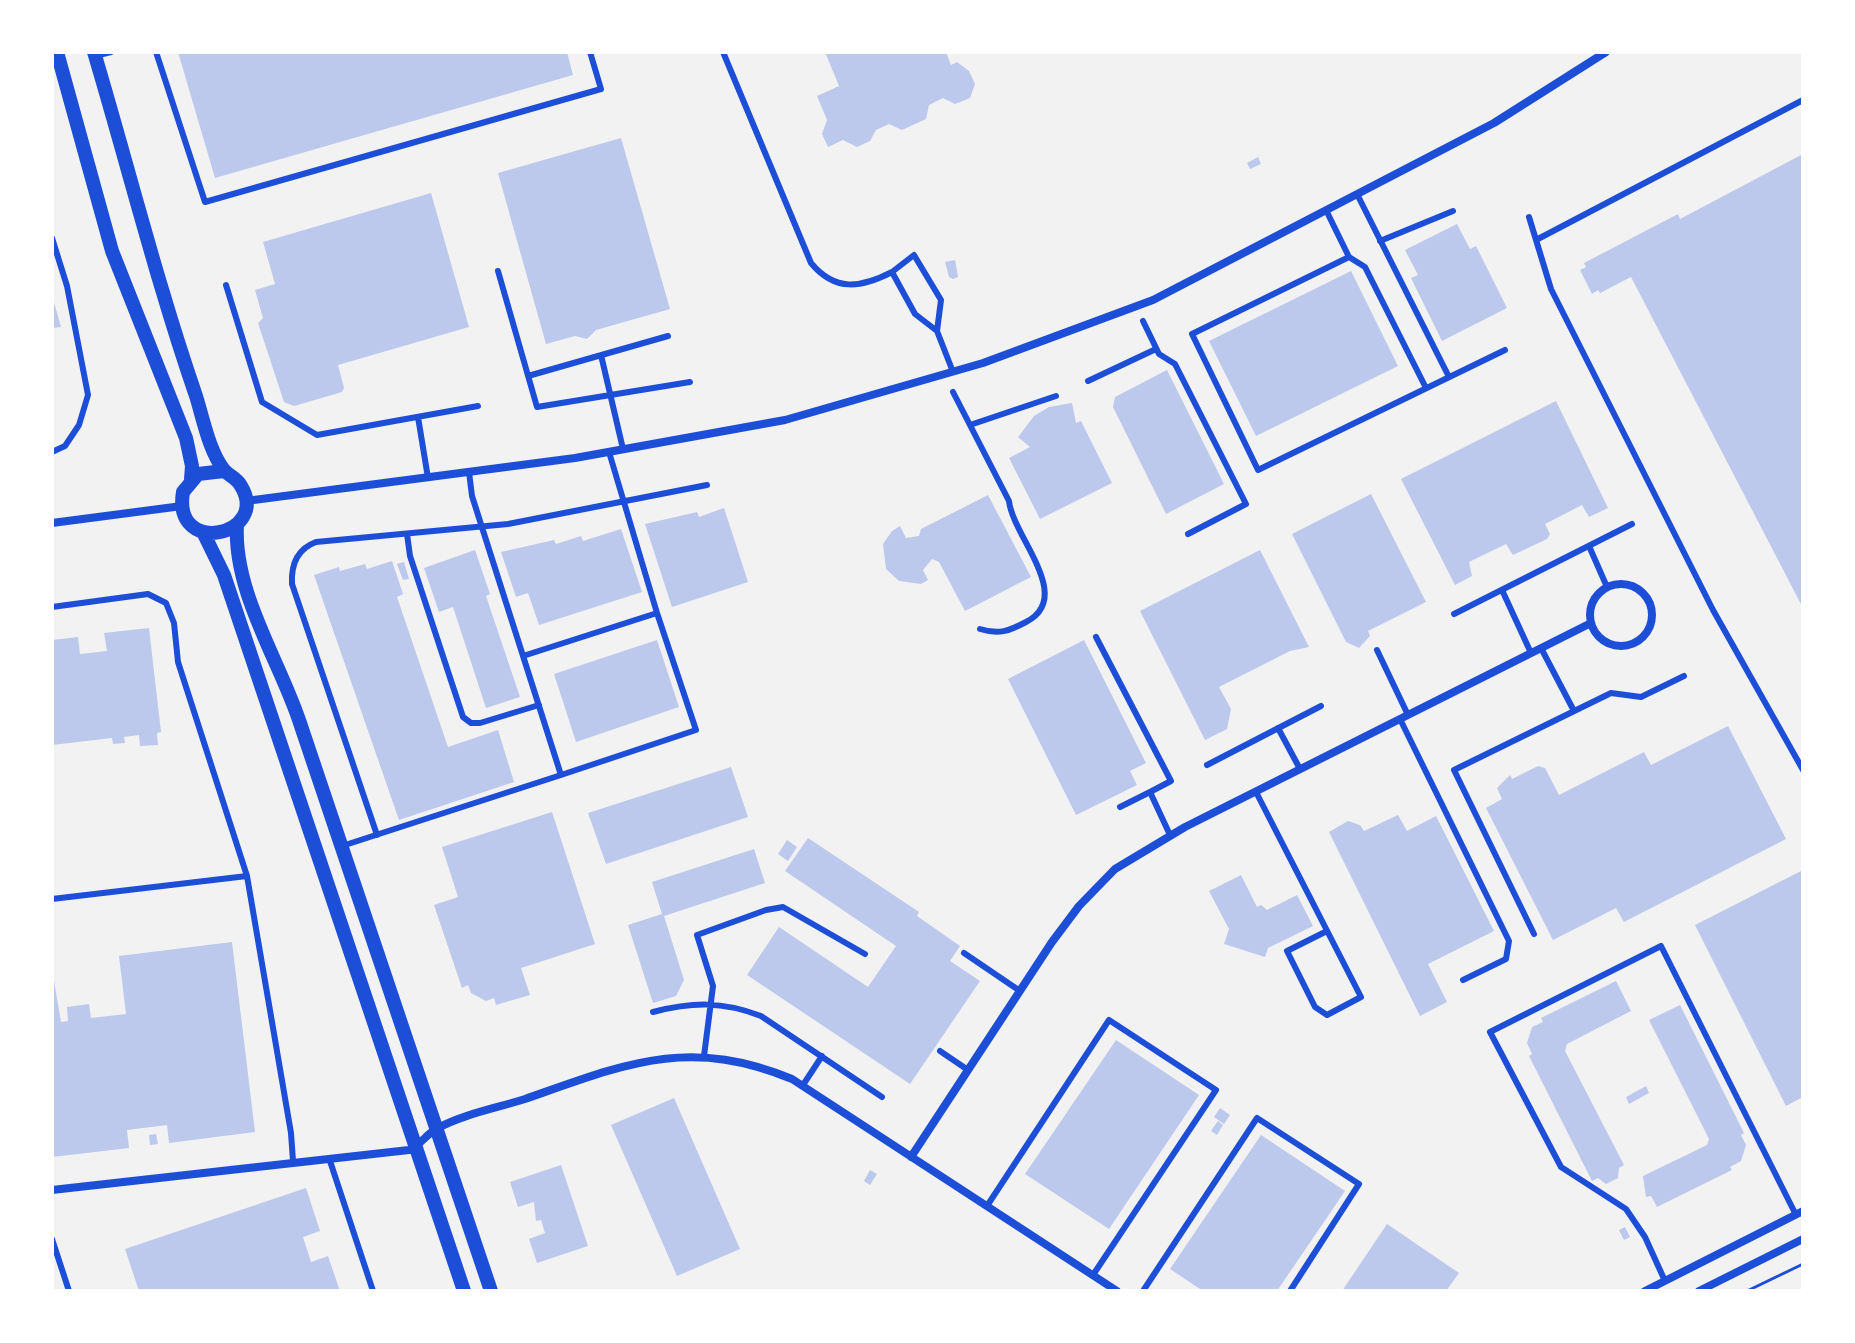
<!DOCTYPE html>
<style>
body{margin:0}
#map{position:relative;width:1855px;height:1343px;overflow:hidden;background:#f2f2f2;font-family:Overpass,sans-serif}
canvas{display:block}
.frame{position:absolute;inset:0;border:54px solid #fff;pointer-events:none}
</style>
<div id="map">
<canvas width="1855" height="1343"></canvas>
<div class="frame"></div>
</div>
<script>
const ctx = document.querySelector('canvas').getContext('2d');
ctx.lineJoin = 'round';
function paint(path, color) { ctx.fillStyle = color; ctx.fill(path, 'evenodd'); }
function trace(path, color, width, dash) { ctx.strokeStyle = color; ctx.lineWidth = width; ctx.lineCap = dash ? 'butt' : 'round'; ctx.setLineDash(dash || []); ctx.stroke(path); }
paint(new Path2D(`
 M178,52H567L573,75L215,178Z
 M825,52H946L951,65L957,62L969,71L975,84L970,98L955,104L943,98L929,105L926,119L902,130L889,124L876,130L870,141L857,147L843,140L828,147L822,134L827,120L817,96L839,86Z
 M621,138L670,309L596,330L587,339L575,336L546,344L498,173Z
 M1803,154V608L1631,277L1600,293L1598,290L1592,294L1580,270L1586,267L1584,263L1678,214L1680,219Z
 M1258,157L1261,164L1250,169L1247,163Z
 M431,193L469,327L338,365L344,388L342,392L294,406L284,402L258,323L263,318L255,290L275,284L263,242Z
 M1457,224L1470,249L1476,246L1507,308L1442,341L1411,278L1418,275L1405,250Z
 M955,260L958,277L953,279L949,277L945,262Z
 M1351,271L1398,366L1256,436L1209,341Z
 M52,299H53L61,327L52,328Z
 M1167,370L1224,484L1166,514L1113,407L1115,397Z
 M1556,401L1608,508L1589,517L1582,505L1545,524L1550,534L1547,539L1513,555L1506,544L1469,562L1472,576L1455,585L1401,479Z
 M1072,403L1076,423L1081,421L1112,483L1040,519L1009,458L1030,447L1018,437L1034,416L1049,407Z
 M1371,494L1426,602L1368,631L1370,636L1359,648L1346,642L1292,534Z
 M988,495L1031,577L965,611L939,562L932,559L923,570L928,580L921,584L899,581L886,569L883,544L892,531L900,526L906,538L919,536L921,529Z
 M724,508L748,582L672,607L645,524L697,512L699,517Z
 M621,529L642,592L539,625L528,593L516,597L501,552L554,540L556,544L581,536L583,541Z
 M475,550L490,594L486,596L520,697L486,708L453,607L439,612L424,568Z
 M1260,550L1309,647L1290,651L1219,687L1231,709L1227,729L1205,740L1140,611Z
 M392,561L403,594L397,597L448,747L498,730L514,782L399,820L314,575L339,567L340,571L365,564L367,569Z
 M404,562L409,579L403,580L397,564Z
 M149,628L161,732L157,733L158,745L140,746L139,735L124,737L125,743L113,744L112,738L52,745V640L78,637L80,654L107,651L104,633Z
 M657,640L679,707L576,742L554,674Z
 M1084,640L1146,763L1130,771L1137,785L1076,815L1008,679Z
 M1728,726L1786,839L1624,922L1616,908L1553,940L1486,808L1502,799L1497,788L1510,775L1512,779L1538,766L1545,768L1559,795L1644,752L1651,765Z
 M731,767L748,817L606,864L588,813Z
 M552,812L595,944L521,968L530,995L496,1005L494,998L486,1001L471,993L468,985L462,988L434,905L458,897L442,847Z
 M1398,815L1407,831L1436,816L1494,931L1428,964L1447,1002L1420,1016L1329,832L1348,821L1360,825L1364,831Z
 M808,838L919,912L917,916L960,946L950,961L980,981L910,1084L747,975L779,927L868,987L896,946L785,871Z
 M787,840L797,847L788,861L778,854Z
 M754,849L765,883L664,916L684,980L676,996L653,1003L628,925L662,914L652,882Z
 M1801,871L1803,1097L1786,1106L1695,925Z
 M1241,875L1257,907L1261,905L1267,910L1297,895L1313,926L1268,948L1265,957L1224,944L1229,929L1209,891Z
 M232,942L255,1132L169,1143L167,1125L127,1130L129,1148L52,1157V969L61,1022L68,1021L67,1007L89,1004L91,1018L126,1014L119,956Z
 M1616,981L1631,1011L1567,1044L1565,1051L1624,1165L1619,1168L1618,1178L1606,1184L1598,1178L1592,1181L1529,1056L1532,1054L1527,1043L1532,1027L1543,1022L1541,1018Z
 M1680,1005L1744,1133L1741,1135L1746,1145L1741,1161L1730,1167L1732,1170L1657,1207L1651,1196L1646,1197L1643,1176L1707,1145L1709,1139L1649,1020Z
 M1116,1040L1199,1095L1109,1229L1025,1174Z
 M1646,1086L1649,1093L1629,1104L1626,1097Z
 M674,1098L740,1249L677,1276L611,1125Z
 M1220,1108L1230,1115L1224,1124L1214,1117Z
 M1218,1121L1223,1125L1217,1135L1211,1131Z
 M156,1134L158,1144L150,1145L149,1135Z
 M1261,1135L1345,1191L1277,1291H1203L1170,1269Z
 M561,1165L588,1246L537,1263L529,1239L545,1233L541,1220L536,1221L534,1202L518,1207L510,1182Z
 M870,1170L877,1174L870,1185L864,1181Z
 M306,1188L320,1231L303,1237L311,1262L328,1256L340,1291H139L125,1249Z
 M1387,1224L1459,1273L1446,1291H1342Z
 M1625,1227L1630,1237L1624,1240L1619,1230Z`), '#bdc9ec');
trace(new Path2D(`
 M1747,1291L1803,1264`), '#1d4ed8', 3);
trace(new Path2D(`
 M156,52L205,202L601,89L590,52
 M723,52L811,263C835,292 861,288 892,272L915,314L937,331L953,372
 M95,56L111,52
 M1357,194L1449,377
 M1326,210L1349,257L1192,334L1258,470L1505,350
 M1529,217L1551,289L1713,610L1803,770
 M52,238L67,286L88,395L79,425L65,446L52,452
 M1536,240L1803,100
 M1380,241L1453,211
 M1349,257L1365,267L1426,388
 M498,271L537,407L690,382
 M892,272L914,255L941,300L937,331
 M226,285L262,402L317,435L478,406
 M1143,321L1159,354L1175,364L1246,504L1188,534
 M601,355L623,449
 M528,376L668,336
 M1088,381L1156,349
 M953,392L1009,501C1013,537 1075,597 1026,622C1009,631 999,635 980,629
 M418,417L428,478
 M970,425L1056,396
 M407,534L410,556L463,717L471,723H480L539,705
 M1589,546L1607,587
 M1502,590L1531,653
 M52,607L148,594L166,603L174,623L178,662L247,876
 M1454,614L1632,524
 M1096,637L1171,781L1150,792
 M1541,648L1574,711
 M1377,650L1408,715
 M523,656L657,613L609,452
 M1400,719L1509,941L1506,959L1463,980
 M1278,728L1300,769
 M1207,765L1321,706
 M561,775L696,730L657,613
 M1256,792L1361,997L1327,1015L1315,1007L1287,951L1327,931
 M1120,807L1150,792L1170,835
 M377,835L292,584C291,565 297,549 316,542L508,524L707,485
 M342,846L561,775L472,496L469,472
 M52,899L247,876L291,1133L293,1161
 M1534,934L1454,770L1611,693L1641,697L1684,676
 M964,953L1020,991
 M653,1012C692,1002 722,1001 761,1016L882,1097
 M940,1051L968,1070
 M704,1056L713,986L697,935L766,910L783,907L865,954
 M803,1085L822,1056
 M329,1158L373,1291
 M987,1206L1109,1020L1216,1090L1093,1275
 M52,1239L69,1291
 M1665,1281L1645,1237L1626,1209L1561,1167L1490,1032L1661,946L1796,1215
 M1143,1291L1257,1118L1359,1184L1290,1291`), '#1d4ed8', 6);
trace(new Path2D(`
 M246,501L575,458L785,420L983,363L1153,300L1494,123L1606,52
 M52,523L182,506
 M1590 615a31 31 0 1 1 62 0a31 31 0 1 1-62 0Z
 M911,1157L1052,942L1079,906L1115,869L1185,827L1591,623
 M52,1190L409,1150C421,1145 427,1133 438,1128C464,1114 497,1108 525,1099C625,1064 688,1036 792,1079L1117,1291
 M1645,1291L1803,1211
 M1699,1291L1803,1239`), '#1d4ed8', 8);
trace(new Path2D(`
 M57,52L112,251L186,438L192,466L191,479
 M94,52C128,166 157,283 196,396C203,418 209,451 224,470C229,476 237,478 241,486C271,535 172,558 183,492L198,474L224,471
 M237,524C233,591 278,658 299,720C364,910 426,1101 491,1291
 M203,532L224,575L464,1291`), '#1d4ed8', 14);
</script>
